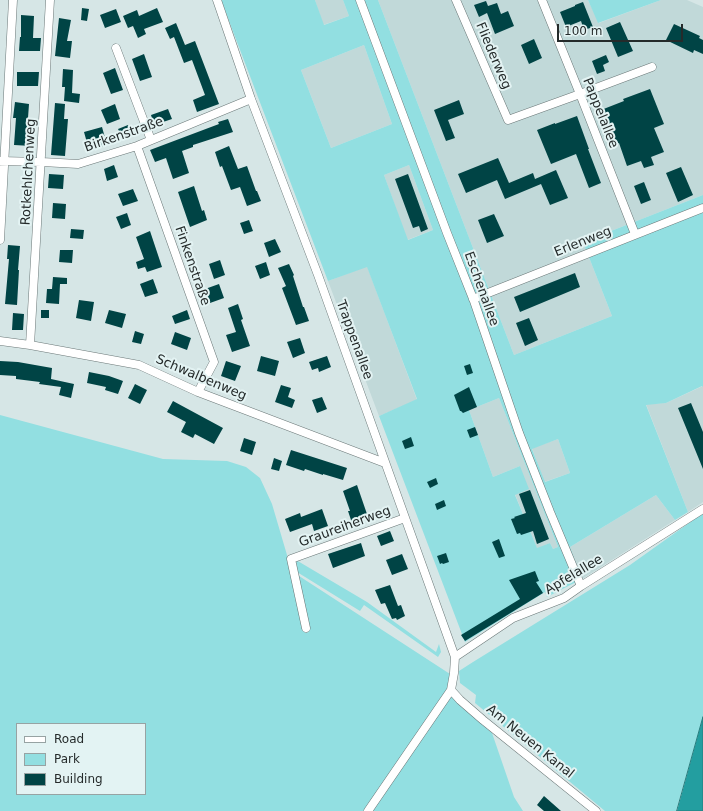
<!DOCTYPE html>
<meta charset="utf-8">
<style>
body{margin:0}
#map{position:relative;width:703px;height:811px;overflow:hidden;background:#d6e6e6;font-family:"DejaVu Sans",sans-serif}
canvas{display:block}
.legend{position:absolute;left:16px;top:723px;width:130px;height:72px;box-sizing:border-box;background:#e3f3f3;border:1px solid #97a3a3;margin:0;padding:5px 7px;list-style:none;font-size:12px;color:#252b2b}
.legend li{display:flex;align-items:center;gap:8px;height:20px}
.legend b{width:20px;border:1px solid #97a3a3}
.scale{position:absolute;left:557px;top:24px;width:126px;height:18px;box-sizing:border-box;border:2px solid #252b2b;border-top:0;padding-left:5px;font-size:12px;line-height:14px;white-space:nowrap;color:#252b2b;-webkit-text-stroke:3px #e3f3f3;paint-order:stroke}
</style>
<div id="map">
<canvas width="703" height="811"></canvas>
<ul class="legend">
<li><b style="height:5px;background:#fff"></b>Road</li>
<li><b style="height:11px;background:#92dfe1"></b>Park</li>
<li><b style="height:11px;background:#004445"></b>Building</li>
</ul>
<div class="scale">100 m</div>
</div>
<script>
const ctx = document.querySelector('canvas').getContext('2d');
ctx.lineJoin = 'round';
function paint(path, color) { ctx.fillStyle = color; ctx.fill(path, 'evenodd'); }
function trace(path, color, width, dash) { ctx.strokeStyle = color; ctx.lineWidth = width; ctx.lineCap = dash ? 'butt' : 'round'; ctx.setLineDash(dash || []); ctx.stroke(path); }
function label(font, color, halo, rows, align = 'center') {
  ctx.font = font + ' "DejaVu Sans",sans-serif'; ctx.lineWidth = 4; ctx.setLineDash([]); ctx.textBaseline = 'middle'; ctx.strokeStyle = halo; ctx.fillStyle = color; for (const [text, x, y, turn = 0] of rows) {
    ctx.save(); ctx.translate(x, y); ctx.rotate((+turn || 0) * Math.PI / 180); ctx.textAlign = isNaN(turn) ? turn : align; if (halo) ctx.strokeText(text, 0, 0); ctx.fillText(text, 0, 0); ctx.restore();
  }
}
paint(new Path2D(`
 M315,0H343L349,16L323,25Z
 M378,0H588L599,23L661,0H687L703,7V195L583,242L612,316L514,355Z
 M364,45L392,124L331,148L301,70Z
 M409,165L433,230L407,240L384,175Z
 M367,266L417,400L379,416L328,281Z
 M703,386V502L688,512L646,404L666,403Z
 M499,398L558,547L553,549L550,543L537,549L515,494L520,466L493,477L469,410Z
 M558,439L570,473L544,482L532,448Z
 M656,495L675,520L582,579L570,547Z`), '#c1d9d9');
paint(new Path2D(`
 M221,0H315L324,25L349,16L343,0H378L514,355L612,316L583,242L703,195V387L702,386L666,403L646,405L688,512L675,520L656,495L570,547L582,579L547,597L545,592L465,642L379,416L417,399L367,267L328,281ZM364,45L392,124L331,148L301,70ZM409,165L433,230L408,240L384,175ZM499,398L558,547L553,549L550,543L537,548L515,495L529,489L520,466L493,477L469,410ZM558,439L570,473L545,482L532,449Z
 M588,0H661L598,23Z
 M0,415L163,459L227,461L246,467L260,478L272,504L292,572L305,633L309,632L296,574L450,674L449,691L452,697L492,733L514,797L523,811H0ZM17,724H145V794H17Z
 M703,513V717L676,811H605L475,703L476,695L460,683L459,671L473,662L630,565Z
 M296,560L367,602L436,652L439,644L441,652L438,657L364,605L360,611L297,572Z`), '#92dfe1');
const water = new Path2D(`
 M703,717V811H677Z`);
paint(water, '#239ea0');
trace(water, '#247c7d', 1);
paint(new Path2D(`
 M486,1L488,6L497,3L501,14L508,11L514,26L495,34L487,13L479,17L474,5Z
 M583,2L593,27L584,30L581,21L566,27L560,12L575,6V5Z
 M82,8L89,9L87,21L81,20Z
 M157,8L163,22L144,29L146,34L138,38L133,26L128,28L123,16L137,10L139,16Z
 M116,9L121,22L105,28L100,15Z
 M21,15L34,16L33,38H41L40,51H19L20,37H21Z
 M59,18L71,20L67,41H72L70,58L55,56Z
 M620,22L633,51L618,57L606,28Z
 M176,23L185,45L195,41L219,104L197,112L193,100L205,95L192,60L184,63L174,37L170,39L165,28Z
 M674,24L700,36L699,38L703,40V54L694,50L693,53L666,40Z
 M534,39L542,58L529,64L521,45Z
 M144,54L152,77L140,81L132,59Z
 M606,55L609,62L603,65L605,71L597,74L592,61Z
 M115,68L123,90L111,94L103,73Z
 M63,69L73,70L72,93L80,94L79,103L64,101L65,87H62Z
 M17,72H39L38,86H17Z
 M650,89L664,124L654,128L664,152L651,157L654,165L644,168L641,161L627,166L619,143L614,145L601,110L624,101L623,99Z
 M459,100L464,114L448,120L455,138L446,141L434,110Z
 M15,102L29,104L27,132H34L32,146L14,145L16,118H13Z
 M55,103L65,104L64,119H68L65,156L51,155Z
 M115,104L120,119L107,124L101,110Z
 M168,109L172,119L154,125L151,115Z
 M577,116L589,149H588L601,183L589,188L576,154L551,164L537,130L555,123V124Z
 M228,119L233,132L193,145V147L182,151L189,173L173,179L166,158L155,162L150,150L219,124L218,122Z
 M128,125L133,135L123,139L118,129Z
 M102,127L107,145L89,150L84,132Z
 M229,146L238,169L247,166L256,191H257L261,201L247,206L240,187L231,190L222,166L220,167L215,152Z
 M498,158L509,183L533,173L535,179L556,170L568,198L550,205L541,184L505,199L497,180L466,193L458,174Z
 M114,165L118,177L107,181L104,169Z
 M681,167L693,195L678,202L666,173Z
 M49,174L64,175L63,189L48,188Z
 M408,174L428,229L421,232L419,226L413,228L395,179Z
 M644,182L651,200L641,204L634,186Z
 M194,186L202,211L204,210L207,220L190,227L178,192Z
 M133,189L138,201L123,206L118,194Z
 M53,203L66,204L65,219L52,218Z
 M127,213L131,225L121,229L116,217Z
 M494,214L504,236L487,243L478,220Z
 M249,220L253,231L244,234L240,223Z
 M71,229L84,230L83,239L70,238Z
 M150,231L162,267L147,272L145,267L138,269L136,262L144,259L136,237Z
 M275,239L281,252L269,257L264,243Z
 M8,245L20,246L18,270H19L17,305L5,304L9,259H7Z
 M60,250H73L72,263L59,262Z
 M220,260L225,275L214,279L209,264Z
 M266,262L270,275L260,279L255,266Z
 M289,264L294,275L293,276L303,307H304L309,321L296,325L282,288L286,286L278,268Z
 M575,273L580,287L520,312L514,297Z
 M53,277L67,278V284H60L59,304L46,303L47,289H52Z
 M153,279L158,293L145,297L140,284Z
 M219,284L224,298L210,303L205,289Z
 M79,300L94,302L91,321L76,318Z
 M238,304L243,319L241,320L250,346L232,352L226,335L236,332L228,308Z
 M41,310H49V318H41Z
 M109,310L126,314L122,328L105,323Z
 M187,310L190,319L175,324L172,316Z
 M13,313L24,314L23,330H12Z
 M529,318L538,340L525,346L516,323Z
 M135,331L144,334L141,344L132,342Z
 M175,332L191,338L187,350L171,344Z
 M300,338L305,353L293,358L287,342Z
 M261,356L279,361L275,376L257,371Z
 M327,356L331,367L319,372L318,368L312,370L309,362Z
 M0,361L18,362L52,368L51,379L74,384L71,398L59,395L61,387L39,384L40,382L16,379V376L0,375Z
 M226,361L241,366L235,381L221,376Z
 M470,364L473,373L467,375L464,366Z
 M89,372L109,376L123,381L118,394L105,390L106,387L87,383Z
 M135,384L147,390L140,404L128,398Z
 M281,385L291,388L288,397L295,400L292,408L275,402Z
 M469,387L477,407L463,413L461,411H460L454,395Z
 M322,397L327,409L317,413L312,400Z
 M173,401L223,428L214,444L195,434L193,438L181,432L186,422L167,412Z
 M691,403L703,432V469L678,408Z
 M475,427L478,435L470,438L467,430Z
 M411,437L414,446L405,449L402,441Z
 M244,438L256,442L252,455L240,451Z
 M291,450L347,468L343,480L323,474V475L305,469L304,471L286,465Z
 M274,458L282,461L279,471L271,469Z
 M436,478L438,484L430,488L427,482Z
 M357,485L368,517L352,523L348,511H350L343,491Z
 M530,490L549,539L537,544L533,531L521,535L520,533L517,534L511,519L515,518L514,517L526,513L519,494Z
 M444,500L446,506L437,510L435,504Z
 M322,509L328,526L314,531L312,524L290,532L285,519L300,513L301,517Z
 M390,531L394,541L381,546L377,536Z
 M499,539L505,556L499,558L492,542Z
 M361,543L365,556L333,568L328,554Z
 M446,553L449,562L443,564L442,563L440,564L437,556Z
 M402,554L408,569L392,575L386,560Z
 M535,571L539,581L536,582L543,593L465,641L461,635L520,599L509,580Z
 M390,585L398,606L401,605L405,616L397,620L396,618L392,619L385,603L381,604L375,590Z
 M544,796L561,811H544L537,805Z`), '#004445');
const minor = new Path2D(`
 M217,0L251,99L318,275L455,657L454,673L451,690L368,811
 M360,0L447,233L474,301L519,433L550,512L581,586
 M456,0L508,120L580,94L652,67
 M542,0L580,94L635,234
 M116,48L151,140
 M137,146L214,362L198,392
 M0,161L42,162L78,164L137,146L251,99
 M0,240L13,0
 M473,299L703,208
 M0,341L30,345L139,365L198,392L385,463
 M30,345L50,0
 M306,628L291,559L405,518
 M455,657L513,618L564,598L581,586L703,509
 M451,690L460,700L483,720L596,811`);
trace(minor, '#6b7878', 9);
trace(minor, '#fff', 8);
label('13px', '#252b2b', '#e3f3f3', [
 ["Fliederweg",493,56,67],
 ["Pappelallee",600,113,68],
 ["Birkenstraße",124,135,-19],
 ["Rotkehlchenweg",29,172,-87],
 ["Erlenweg",583,242,-22],
 ["Finkenstraße",192,266,71],
 ["Eschenallee",481,289,70],
 ["Trappenallee",354,340,70],
 ["Schwalbenweg",201,378,23],
 ["Graureiherweg",345,527,-20],
 ["Apfelallee",574,575,-31],
 ["Am Neuen Kanal",530,742,39]
]);
</script>
